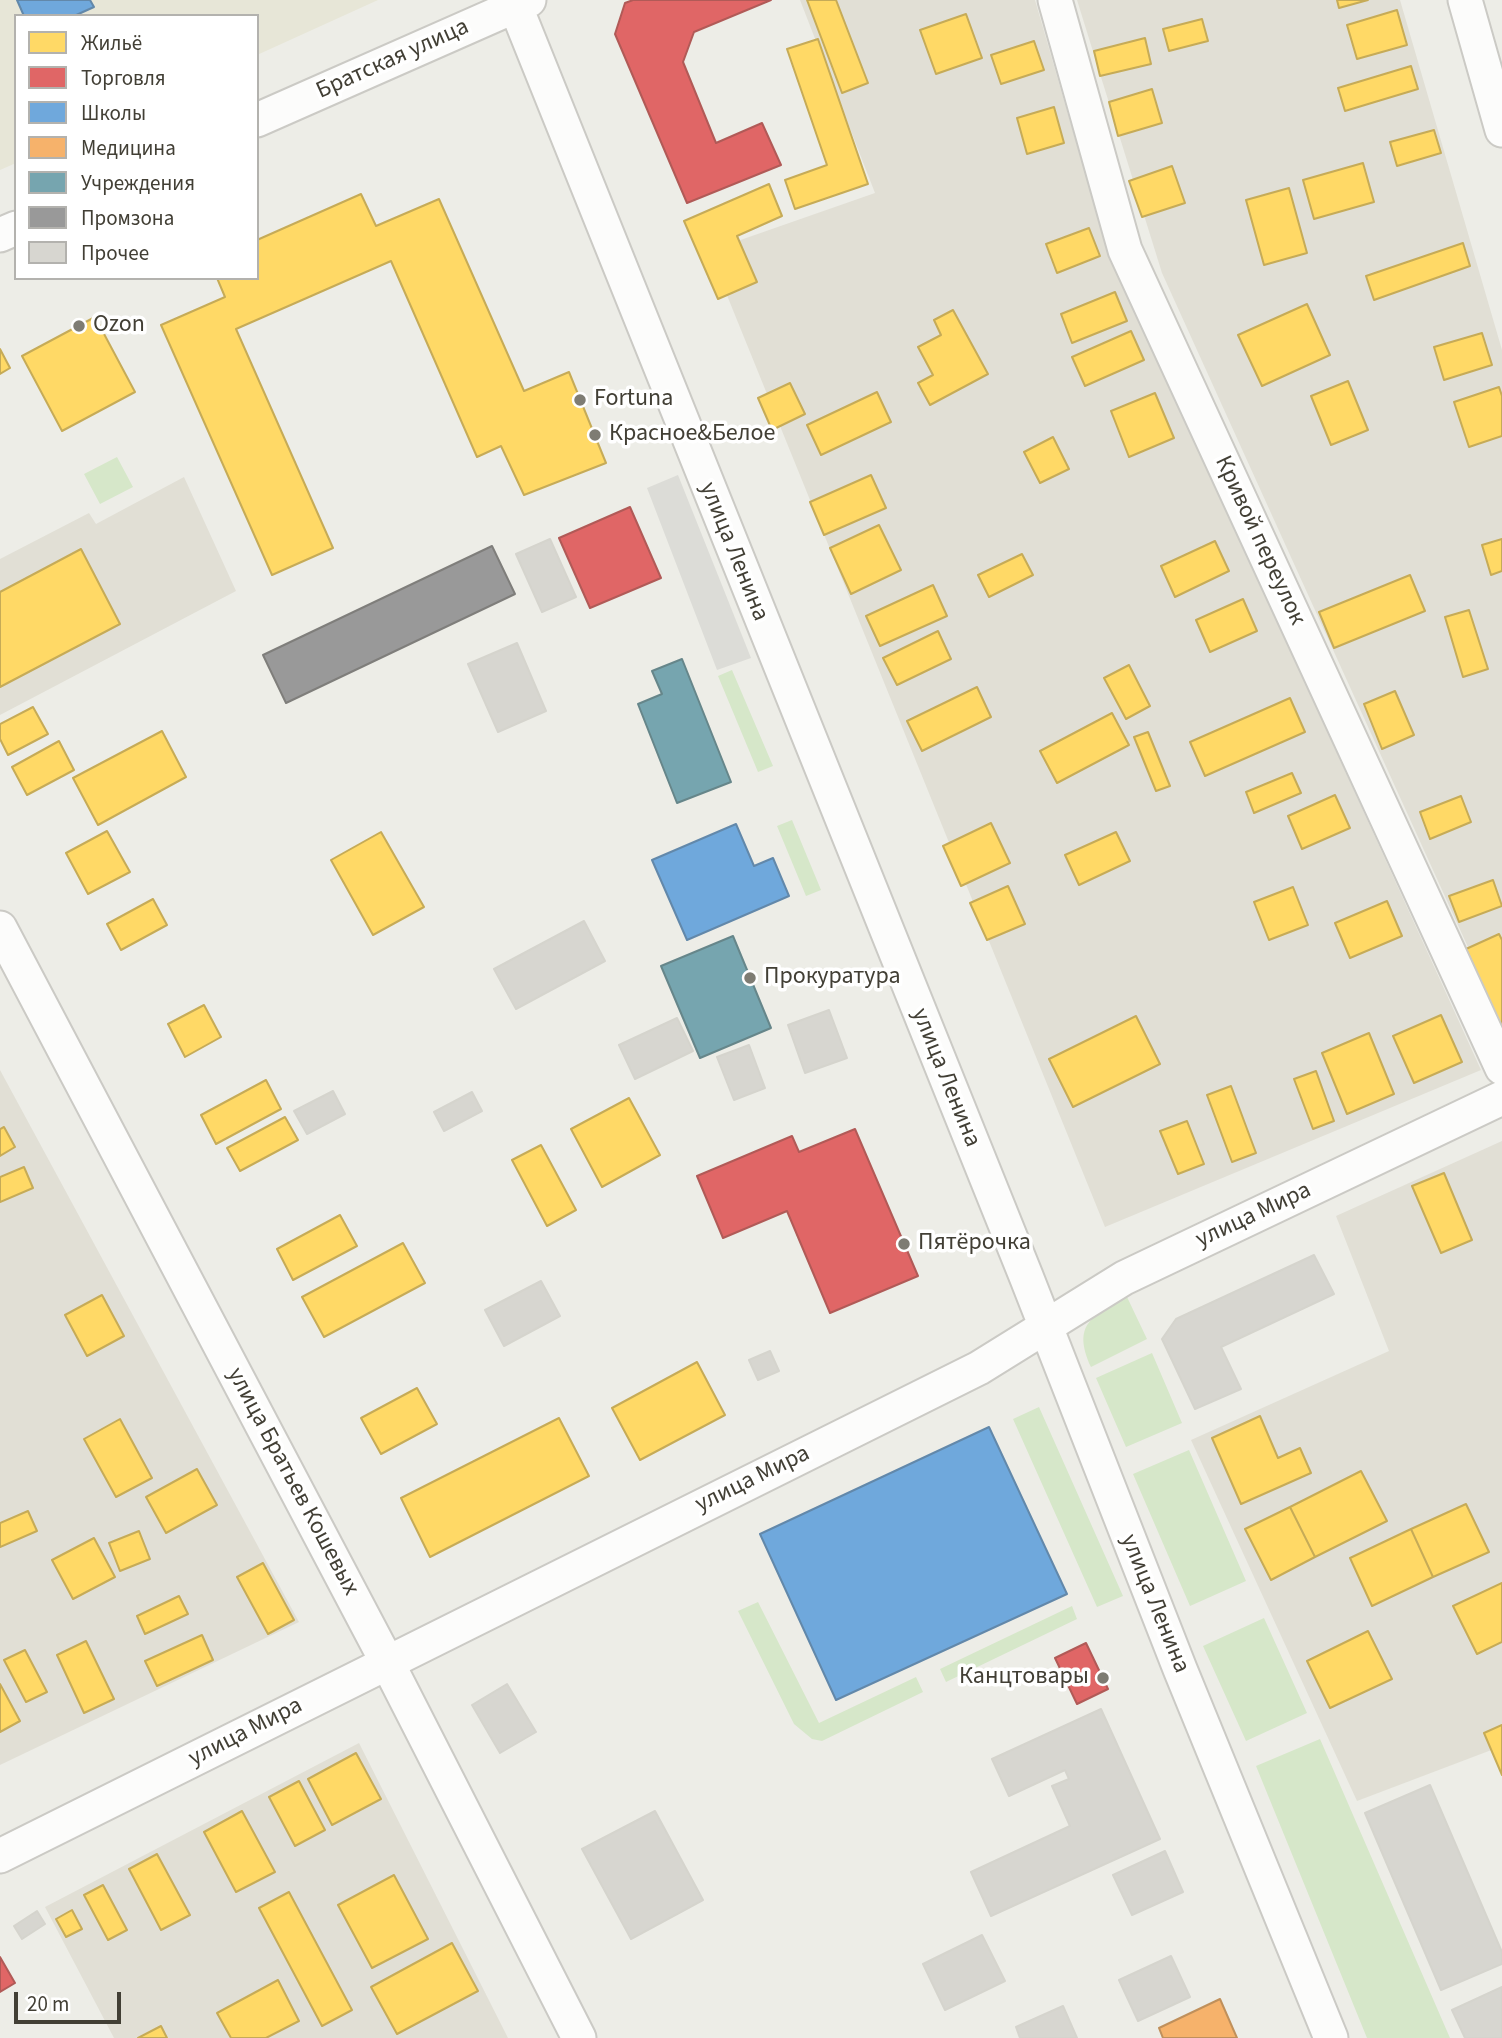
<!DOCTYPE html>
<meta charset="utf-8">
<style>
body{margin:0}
#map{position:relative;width:1502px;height:2038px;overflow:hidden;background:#edede7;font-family:"Source Sans 3",sans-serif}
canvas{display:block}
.legend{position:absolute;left:14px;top:14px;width:245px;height:266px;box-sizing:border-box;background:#fff;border:2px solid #b3b2ae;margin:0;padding:9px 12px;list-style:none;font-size:21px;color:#423f35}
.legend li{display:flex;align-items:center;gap:14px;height:35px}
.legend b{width:35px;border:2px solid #b3b2ae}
.scale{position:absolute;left:14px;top:1992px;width:107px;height:32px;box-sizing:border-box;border:4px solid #423f35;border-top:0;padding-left:9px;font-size:21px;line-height:24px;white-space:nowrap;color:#423f35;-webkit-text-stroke:5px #fff;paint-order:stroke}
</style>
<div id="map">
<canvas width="1502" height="2038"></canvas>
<ul class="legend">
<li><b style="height:19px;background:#ffd966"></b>Жильё</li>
<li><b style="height:19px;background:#e06666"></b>Торговля</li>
<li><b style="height:19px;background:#6fa8dc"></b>Школы</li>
<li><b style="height:19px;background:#f6b26b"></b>Медицина</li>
<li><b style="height:19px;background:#76a5af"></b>Учреждения</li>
<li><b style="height:19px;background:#999"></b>Промзона</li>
<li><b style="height:19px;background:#d7d6d0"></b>Прочее</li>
</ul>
<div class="scale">20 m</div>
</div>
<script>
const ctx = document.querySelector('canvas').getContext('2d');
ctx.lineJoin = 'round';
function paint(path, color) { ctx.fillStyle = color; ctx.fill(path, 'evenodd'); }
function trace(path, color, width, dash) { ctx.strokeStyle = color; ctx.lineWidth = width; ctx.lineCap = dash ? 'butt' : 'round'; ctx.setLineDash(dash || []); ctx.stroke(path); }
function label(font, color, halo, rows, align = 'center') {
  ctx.font = font + ' "Source Sans 3",sans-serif'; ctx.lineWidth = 7; ctx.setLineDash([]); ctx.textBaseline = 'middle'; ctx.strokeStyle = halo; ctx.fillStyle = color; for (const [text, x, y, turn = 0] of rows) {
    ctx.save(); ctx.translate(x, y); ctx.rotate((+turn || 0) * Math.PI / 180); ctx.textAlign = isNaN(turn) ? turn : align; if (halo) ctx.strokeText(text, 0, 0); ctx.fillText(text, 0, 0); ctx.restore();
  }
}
paint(new Path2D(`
 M800,0H1035L1105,242L1481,1070L1105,1227L709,251L875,193Z
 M1077,0H1400L1502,350V1022L1162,273Z
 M184,477L236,591L0,715V559L89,513L96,524Z
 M0,1070L299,1622L0,1765Z
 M1502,1141V1746L1357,1801L1191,1440L1389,1351L1336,1216Z
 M359,1743L508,2038H114L45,1907Z`), '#e1dfd5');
paint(new Path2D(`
 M0,0H378L257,55V16H16V163L0,170Z`), '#e7e6d7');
paint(new Path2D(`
 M117,457L133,487L100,504L84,474Z
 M732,670L773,766L758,772L718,676Z
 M792,820L821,890L806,896L777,826Z
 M1127,1297L1147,1339L1091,1367C1072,1325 1091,1316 1127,1297Z
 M1152,1353L1182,1423L1126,1447L1096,1378Z
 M1039,1407L1123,1596L1097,1607L1013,1419Z
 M1189,1450L1246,1581L1190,1606L1133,1474Z
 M758,1602L819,1723L916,1677L923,1692L822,1741L812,1739L794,1724L738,1611Z
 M1072,1606L1077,1619L946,1682L940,1669Z
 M1264,1618L1307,1713L1246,1741L1203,1646Z
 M1320,1739L1450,2038H1367L1256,1766Z`), '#d6e7c9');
paint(new Path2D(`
 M678,475L751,658L717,670L647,488Z`), '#dcdcd7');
const homes = new Path2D(`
 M807,0H836L868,83L842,93Z
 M1337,0H1368L1339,8Z
 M1397,10L1407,45L1357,59L1347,25Z
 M966,14L982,58L936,74L920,30Z
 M1202,19L1208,41L1169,51L1163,29Z
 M1145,38L1151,64L1100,76L1094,51Z
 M818,39L868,184L795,209L785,180L827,165L787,49Z
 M1034,41L1044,70L1001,84L991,55Z
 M1411,66L1418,89L1345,111L1338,88Z
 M1152,89L1162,123L1118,136L1109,102Z
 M1054,107L1064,143L1027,154L1017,118Z
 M1434,130L1441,153L1397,166L1390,142Z
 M1363,163L1374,202L1314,219L1303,180Z
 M1172,166L1185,203L1142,217L1129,181Z
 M769,184L782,216L737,236L757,282L718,299L684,221Z
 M1289,188L1307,253L1264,265L1246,200Z
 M361,194L376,226L439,199L524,391L569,372L606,463L524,495L501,446L477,457L391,261L236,329L333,548L272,575L161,325L225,297L217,278H257V240Z
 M1089,228L1100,256L1057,273L1046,244Z
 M1463,243L1470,266L1374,300L1366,276Z
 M1115,292L1127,321L1072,343L1061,314Z
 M1307,304L1330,355L1262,386L1238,335Z
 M953,310L988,374L930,405L918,383L933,375L918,347L941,335L934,320Z
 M95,317L135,392L62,431L22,356Z
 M1131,331L1144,360L1085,386L1072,357Z
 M1482,333L1492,365L1444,380L1434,347Z
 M0,349L10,368L0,374Z
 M1348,381L1368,430L1331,445L1311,396Z
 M790,383L805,414L772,430L758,398Z
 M1499,387L1502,396V436L1469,447L1454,402Z
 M877,392L891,422L821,455L807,425Z
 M1155,393L1174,438L1129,457L1111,411Z
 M1053,437L1069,469L1040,483L1024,452Z
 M871,475L886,508L824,535L810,502Z
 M879,525L901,570L851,594L830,548Z
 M1502,539V571L1491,575L1482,545Z
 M1215,541L1229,571L1175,597L1161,566Z
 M81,549L120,624L0,687V592Z
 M1022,554L1033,575L989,597L978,575Z
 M1410,575L1425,611L1334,648L1319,612Z
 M933,585L947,616L880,646L866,616Z
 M1243,599L1257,631L1210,652L1196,620Z
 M1469,610L1488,669L1463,677L1445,617Z
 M938,631L951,659L897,685L883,658Z
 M1129,665L1150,706L1126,719L1104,678Z
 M977,687L991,717L922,751L907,721Z
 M1395,691L1414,735L1382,749L1364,704Z
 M1290,698L1305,732L1205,776L1190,742Z
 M33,707L48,734L8,755L0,739V724Z
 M1112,713L1129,745L1057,783L1040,751Z
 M162,731L186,777L98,825L73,778Z
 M1148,732L1170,786L1156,791L1134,737Z
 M59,741L74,770L27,795L12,767Z
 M1292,773L1301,793L1254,813L1246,792Z
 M1335,795L1350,828L1302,849L1288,816Z
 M1461,796L1471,822L1430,839L1420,812Z
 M991,823L1010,863L961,886L943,846Z
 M107,831L130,872L88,894L66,853Z
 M381,832L424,907L373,935L331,860Z
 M1116,832L1130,861L1079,885L1065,855Z
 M1493,880L1502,906L1459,922L1449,896Z
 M1008,886L1025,924L987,940L970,903Z
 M1293,887L1308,925L1269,940L1254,902Z
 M153,899L167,925L121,950L107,924Z
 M1387,901L1402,936L1350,958L1335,923Z
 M1499,934L1502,940V1029L1466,949Z
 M204,1005L221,1037L185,1057L168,1024Z
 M1441,1015L1462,1062L1414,1083L1393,1036Z
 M1136,1016L1160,1064L1073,1107L1049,1059Z
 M1369,1033L1394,1094L1347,1114L1322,1053Z
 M1316,1071L1334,1121L1313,1129L1294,1079Z
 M266,1080L281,1109L216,1144L201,1115Z
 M1231,1086L1256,1153L1232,1162L1207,1095Z
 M629,1098L660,1155L602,1187L571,1129Z
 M285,1117L298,1140L240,1171L227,1148Z
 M1187,1121L1204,1164L1178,1174L1160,1131Z
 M4,1127L15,1147L0,1156V1129Z
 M541,1145L576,1210L547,1226L512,1160Z
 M24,1167L33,1188L0,1202V1177Z
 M1444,1173L1472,1240L1441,1253L1412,1186Z
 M340,1215L357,1246L293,1280L277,1249Z
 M403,1243L425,1283L324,1337L302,1297Z
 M102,1295L124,1336L87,1356L65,1315Z
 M697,1362L725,1415L640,1460L612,1408Z
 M417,1388L437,1424L381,1454L361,1418Z
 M1260,1416L1278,1458L1300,1448L1311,1473L1241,1504L1212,1438Z
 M559,1418L589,1476L430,1557L401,1498Z
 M120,1419L152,1478L116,1497L84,1439Z
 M197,1469L217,1505L166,1533L146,1497Z
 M1361,1471L1387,1521L1315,1557L1290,1507Z
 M1466,1504L1489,1552L1433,1577L1411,1529Z
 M1290,1507L1315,1557L1271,1580L1245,1529Z
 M28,1511L37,1531L0,1547V1523Z
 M1411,1529L1433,1577L1372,1606L1350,1558Z
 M139,1531L150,1559L120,1571L109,1543Z
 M94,1538L115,1577L73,1599L52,1560Z
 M263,1563L294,1620L268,1634L237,1577Z
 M1502,1583V1642L1477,1654L1453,1606Z
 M179,1596L188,1614L145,1634L137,1616Z
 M1368,1631L1392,1679L1330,1708L1307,1661Z
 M202,1635L213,1660L157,1686L145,1661Z
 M86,1641L114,1699L84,1713L57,1655Z
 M25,1650L47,1692L26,1702L4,1660Z
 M0,1684L20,1721L0,1732Z
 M1502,1725V1775L1484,1733Z
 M356,1753L381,1799L332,1825L308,1779Z
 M299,1781L325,1830L295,1846L269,1797Z
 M242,1811L275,1872L236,1892L204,1832Z
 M157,1854L190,1915L161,1930L129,1869Z
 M394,1875L428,1939L372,1968L338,1905Z
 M103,1885L127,1930L108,1940L84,1895Z
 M289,1892L352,2010L322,2026L259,1908Z
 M72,1910L82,1929L66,1937L56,1919Z
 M452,1943L478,1991L397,2034L371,1987Z
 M278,1980L299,2021L266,2038H231L217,2013Z
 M161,2026L167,2038H138Z`);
paint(homes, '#ffd966');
trace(homes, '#c6ab57', 2);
const shops = new Path2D(`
 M633,0H771L694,32L683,62L716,143L762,123L781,165L687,203L615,34L625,3Z
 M630,507L661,578L590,608L559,538Z
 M855,1129L918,1276L830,1313L787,1211L723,1238L697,1176L792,1136L799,1152Z
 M1086,1643L1108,1689L1077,1704L1055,1658Z
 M0,1957L15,1983L0,1992Z`);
paint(shops, '#e06666');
trace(shops, '#b15a57', 2);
const schools = new Path2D(`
 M17,0H90L94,7L74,16H24Z
 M736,824L754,866L773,858L789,896L687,940L652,860Z
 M989,1427L1067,1594L836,1700L760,1534Z`);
paint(schools, '#6fa8dc');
trace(schools, '#6288aa', 2);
const health = new Path2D(`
 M1220,1999L1237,2038H1163L1159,2028Z`);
paint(health, '#f6b26b');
trace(health, '#c0905b', 2);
const public = new Path2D(`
 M682,659L731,782L677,803L638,704L662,694L652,671Z
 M733,936L771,1028L700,1058L661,966Z`);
paint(public, '#76a5af');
trace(public, '#66868a', 2);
const industry = new Path2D(`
 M492,546L515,594L286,703L263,655Z`);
paint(industry, '#999');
trace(industry, '#7f7e7b', 2);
const building = new Path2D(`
 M550,539L576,597L542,612L516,554Z
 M517,643L546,711L498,732L468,664Z
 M584,921L605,961L516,1009L494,969Z
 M829,1010L847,1058L805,1073L788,1025Z
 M677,1018L693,1051L635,1079L619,1045Z
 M749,1045L765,1088L734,1100L717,1057Z
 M333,1091L345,1114L307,1134L294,1111Z
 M472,1092L482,1111L444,1131L434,1112Z
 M1314,1255L1334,1294L1221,1347L1241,1389L1195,1409L1162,1339L1176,1319Z
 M541,1281L560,1316L504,1346L485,1310Z
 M770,1351L779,1371L758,1380L749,1360Z
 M507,1684L536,1732L500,1753L472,1705Z
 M1101,1709L1160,1839L991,1916L971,1872L1070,1826L1052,1786L1069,1779L1065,1770L1009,1796L992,1759Z
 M1430,1785L1502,1952V1964L1441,1990L1365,1813Z
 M655,1811L703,1900L631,1939L582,1849Z
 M1165,1851L1183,1892L1132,1915L1113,1875Z
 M37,1911L45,1924L22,1939L14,1926Z
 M982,1935L1005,1981L945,2010L923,1964Z
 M1171,1956L1190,1997L1138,2021L1119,1980Z
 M1502,1987V2038H1465L1452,2010Z
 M1063,2006L1077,2038H1020L1016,2027Z`);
paint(building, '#d7d6d0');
trace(building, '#d5d4cd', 2);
const minor = new Path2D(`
 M513,0L1026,1276L1180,1669L1331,2038
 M1055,0L1125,250L1502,1068
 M1465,0L1502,130
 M257,120L529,0
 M0,235L16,228
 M0,928L387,1662L579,2038
 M0,1856L979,1368L1124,1278L1502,1098`);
trace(minor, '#cbcac5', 37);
trace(minor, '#fcfcfb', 33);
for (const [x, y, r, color] of [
 [79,326,7,"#7e7c73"],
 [580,400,7,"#7e7c73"],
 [595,435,7,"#7e7c73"],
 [750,978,7,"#7e7c73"],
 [904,1244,7,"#7e7c73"],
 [1103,1678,7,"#7e7c73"]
]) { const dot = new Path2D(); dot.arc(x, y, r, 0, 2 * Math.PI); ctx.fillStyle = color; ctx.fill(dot); trace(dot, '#fff', 2.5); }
label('24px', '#423f35', '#fff', [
 ["Братская улица",393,60,-24],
 ["Кривой переулок",1259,541,65],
 ["улица Ленина",733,552,68],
 ["улица Ленина",945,1078,68],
 ["улица Мира",1254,1216,-25],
 ["улица Мира",753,1480,-26],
 ["улица Братьев Кошевых",292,1482,62],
 ["улица Ленина",1154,1604,68],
 ["улица Мира",246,1733,-27]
]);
label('24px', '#423f35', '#fff', [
 ["Ozon",93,326],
 ["Fortuna",594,400],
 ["Красное&Белое",609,435],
 ["Прокуратура",764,978],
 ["Пятёрочка",918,1244],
 ["Канцтовары",1089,1678,"right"]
], 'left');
</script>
